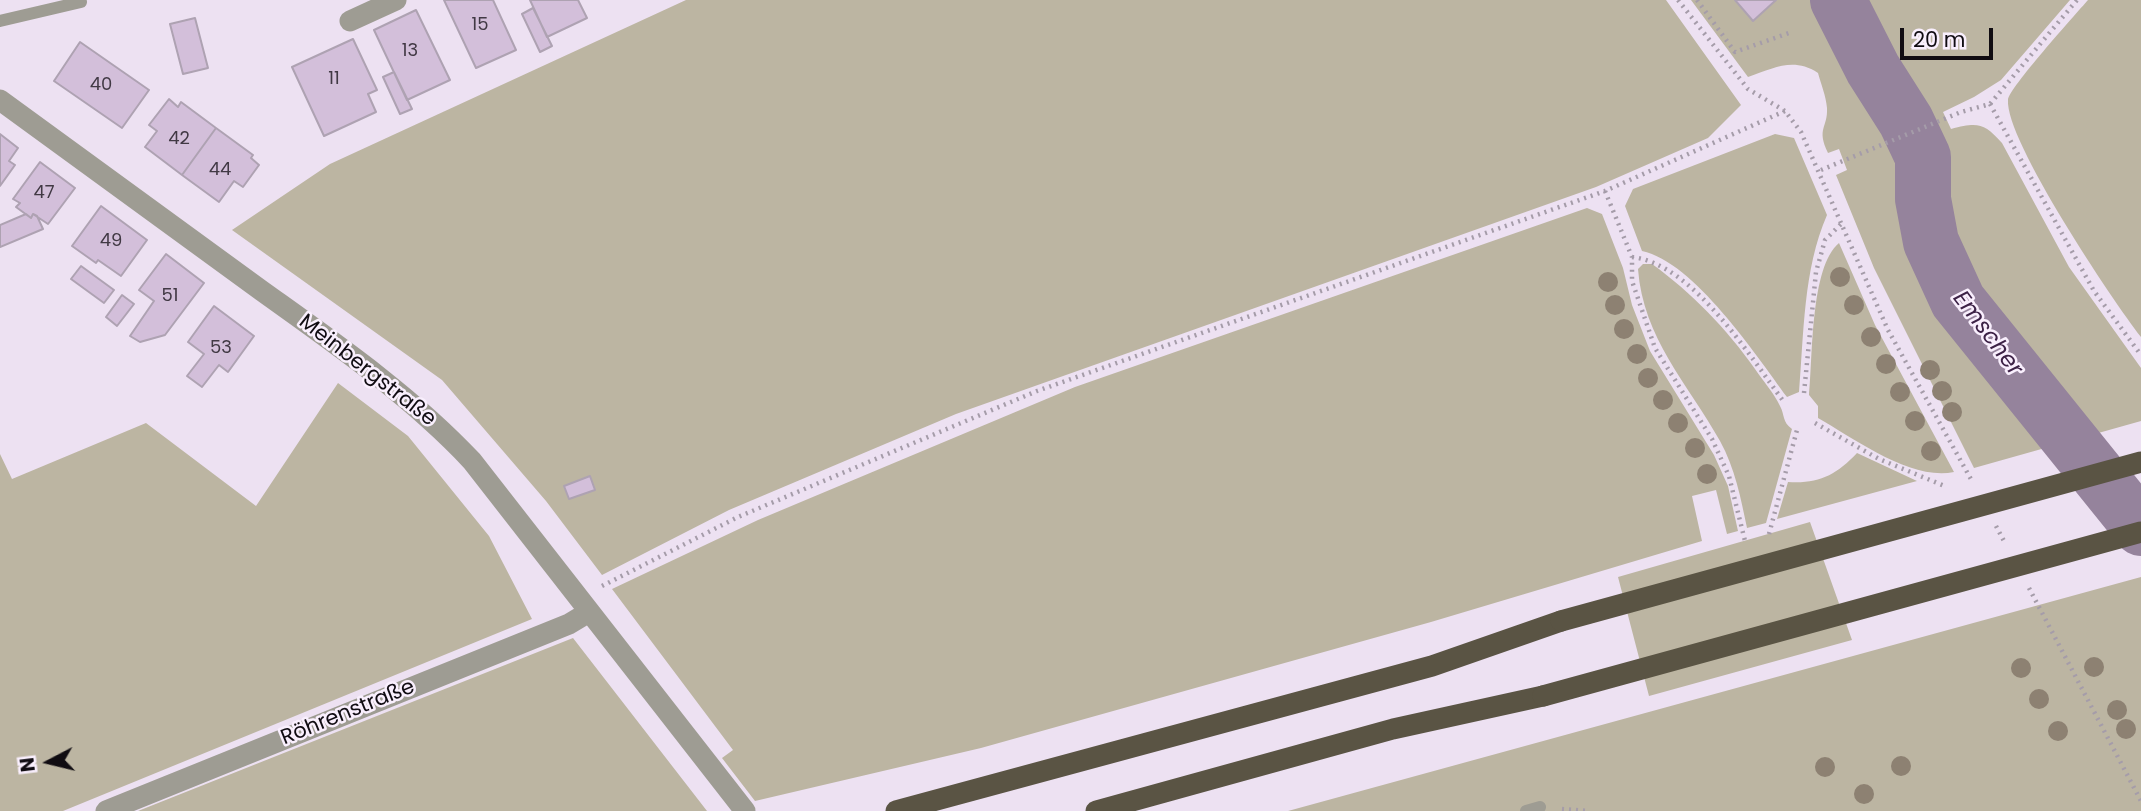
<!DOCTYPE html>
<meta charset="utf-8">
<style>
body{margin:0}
#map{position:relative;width:2141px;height:811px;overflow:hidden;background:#ede1f2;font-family:Poppins,sans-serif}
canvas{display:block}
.north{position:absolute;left:14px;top:727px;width:70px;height:70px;-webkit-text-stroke:5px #f9effd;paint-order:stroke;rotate:263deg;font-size:19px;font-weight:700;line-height:28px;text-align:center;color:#100c12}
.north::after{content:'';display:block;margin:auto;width:24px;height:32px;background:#100c12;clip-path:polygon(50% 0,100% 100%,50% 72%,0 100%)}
.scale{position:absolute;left:1900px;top:28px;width:93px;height:32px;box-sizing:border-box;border:4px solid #100c12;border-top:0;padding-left:9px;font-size:21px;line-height:24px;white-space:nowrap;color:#100c12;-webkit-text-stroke:5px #f9effd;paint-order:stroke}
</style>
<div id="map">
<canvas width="2141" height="811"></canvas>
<div class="north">N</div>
<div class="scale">20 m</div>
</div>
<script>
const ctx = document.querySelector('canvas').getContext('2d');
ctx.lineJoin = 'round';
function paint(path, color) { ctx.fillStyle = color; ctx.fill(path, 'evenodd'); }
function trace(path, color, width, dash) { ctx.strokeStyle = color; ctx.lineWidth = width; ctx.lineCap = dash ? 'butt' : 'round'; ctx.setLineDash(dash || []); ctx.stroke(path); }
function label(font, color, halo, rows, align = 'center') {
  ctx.font = font + ' Poppins,sans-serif'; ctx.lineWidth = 5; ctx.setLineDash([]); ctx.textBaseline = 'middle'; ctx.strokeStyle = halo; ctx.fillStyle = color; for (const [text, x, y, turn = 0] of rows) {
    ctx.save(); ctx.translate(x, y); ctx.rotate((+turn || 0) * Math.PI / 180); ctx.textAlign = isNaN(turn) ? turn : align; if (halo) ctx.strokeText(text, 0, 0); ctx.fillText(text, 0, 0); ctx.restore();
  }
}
paint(new Path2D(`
 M686,0H1666L1741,105L1708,138L1596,187L956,414L729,510L602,575L546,501L442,380L232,230L330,164Z
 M1691,0H2070L2001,80L1974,97L1943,112L1951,129C1978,122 1984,123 2002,143L2069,267L2141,368V421L1974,468L1874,268L1836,175L1847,170L1839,149L1828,153C1816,128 1828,128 1827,108C1826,96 1821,84 1818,73C1793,57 1775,68 1748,77Z
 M2088,0H2141V337C2113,301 2005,140 2008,100C2009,88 2075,15 2088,0Z
 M1775,134L1794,138L1827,215C1803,270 1804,334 1799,392L1787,397C1756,355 1694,262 1642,251L1625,206L1633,189Z
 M1587,208L1602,214L1623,268L1632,305L1650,351L1714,455L1728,486L1738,531L1727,534L1716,490L1692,496L1702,541L1431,622L981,748L755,801L722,758L733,750L612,589L758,520L1075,387Z
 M1839,243L1875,325L1954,472C1911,481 1855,439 1818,418V406L1809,395C1813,358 1810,267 1839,243Z
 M1643,264H1652C1691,292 1727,329 1755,369C1763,381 1774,393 1780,406C1785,415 1782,422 1792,429L1766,523L1747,528C1741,499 1735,468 1720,441C1688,384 1643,338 1638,269Z
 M338,383L408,436L489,536L532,619L63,811H0V454L12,479L146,423L256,506Z
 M1857,453L1917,481L1777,519L1788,482C1819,484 1836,475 1857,453Z
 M1810,522L1852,640L1649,696L1618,577Z
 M2141,577V811H1288Z
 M573,638L707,811H138Z`), '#bcb5a2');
trace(new Path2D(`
 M1838,0L1873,69L1906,121L1923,157V199L1931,242L1958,301L2141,528`), '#95839c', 56);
const building = new Path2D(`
 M444,0H493L516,50L476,68Z
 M530,0H578L587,18L547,37Z
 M1735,0H1776L1753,21Z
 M533,8L552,46L540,52L522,14Z
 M416,10L450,80L407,100L374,30Z
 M195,18L208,68L183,74L170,24Z
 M353,39L377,90L368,94L376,112L324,136L292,67Z
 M80,42L149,90L122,128L54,81Z
 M394,72L412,109L400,114L383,77Z
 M169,99L178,107L181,102L216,128L182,175L145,147L157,131L149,125Z
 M216,128L253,155L251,158L259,165L243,187L234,181L219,202L182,175Z
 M0,134L18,148L9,161L15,165L0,186Z
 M40,162L75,188L48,224L33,214L31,218L16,207L20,203L13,199Z
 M101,206L147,240L121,276L98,260L96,263L72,246Z
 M26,214L31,218L33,214L37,216L43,229L0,247V225Z
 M166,254L204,283L165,335L140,342L130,336L154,301L139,290Z
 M81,266L114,290L104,303L71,279Z
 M122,295L134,304L117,326L106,317Z
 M214,306L254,336L228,372L219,365L202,387L187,376L204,354L188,342Z
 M590,476L595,490L569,499L564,486Z`);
paint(building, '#d3bfda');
trace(building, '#aea2b2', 2);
trace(new Path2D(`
 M1678,0L1748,89L1785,111L1801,132L1888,330L1972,481
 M1697,0L1735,52L1789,33
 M1990,104L2094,291L2141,355
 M1821,170L1961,112L1990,104L2077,0
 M1605,191L1632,257V281L1655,348L1712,439L1729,476L1745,541
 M1632,257C1693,264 1749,355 1784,402
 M1804,393L1816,272L1825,240L1842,223
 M1815,423L1879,459L1947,487
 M1996,526L2005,543
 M1769,534L1797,430
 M602,586L738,517L1037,391L1605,191L1785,111
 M2029,588L2141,801
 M1562,809L1589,811`), '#a59ca9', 4.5, [2, 5]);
trace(new Path2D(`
 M0,21L81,2
 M1526,811L1540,807`), '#9e9c93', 12);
trace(new Path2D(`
 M350,21L396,0
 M0,100C87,164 175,227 262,291C336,344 410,395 472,461L745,811
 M106,811L569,624L589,612`), '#9e9c93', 21);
trace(new Path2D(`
 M896,811L1432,666L1561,621
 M1096,811L1393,729L1543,696`), '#5a5444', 21);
trace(new Path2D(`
 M1561,621L2141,462
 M1543,696L2141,532`), '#5a5444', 21);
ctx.fillStyle = '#8d8172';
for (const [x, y] of [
 [1840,277],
 [1608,282],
 [1615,305],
 [1854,305],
 [1624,329],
 [1871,337],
 [1637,354],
 [1886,364],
 [1930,370],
 [1648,378],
 [1942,391],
 [1900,392],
 [1663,400],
 [1952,412],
 [1915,421],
 [1678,423],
 [1695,448],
 [1931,451],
 [1707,474],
 [2094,667],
 [2021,668],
 [2039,699],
 [2117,710],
 [2126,729],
 [2058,731],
 [1901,766],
 [1825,767],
 [1864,794]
]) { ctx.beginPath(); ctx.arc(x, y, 10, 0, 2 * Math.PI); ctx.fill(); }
label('18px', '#413944', null, [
 ["15",480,25],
 ["13",410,51],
 ["11",334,79],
 ["40",101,85],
 ["42",179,139],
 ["44",220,170],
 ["47",44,193],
 ["49",111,241],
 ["51",170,296],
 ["53",221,348]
]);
label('21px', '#100c12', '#f9effd', [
 ["Meinbergstraße",367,371,38],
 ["Röhrenstraße",348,713,-22]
]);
label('italic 23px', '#3c2146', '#f9effd', [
 ["Emscher",1987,334,53]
]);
</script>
